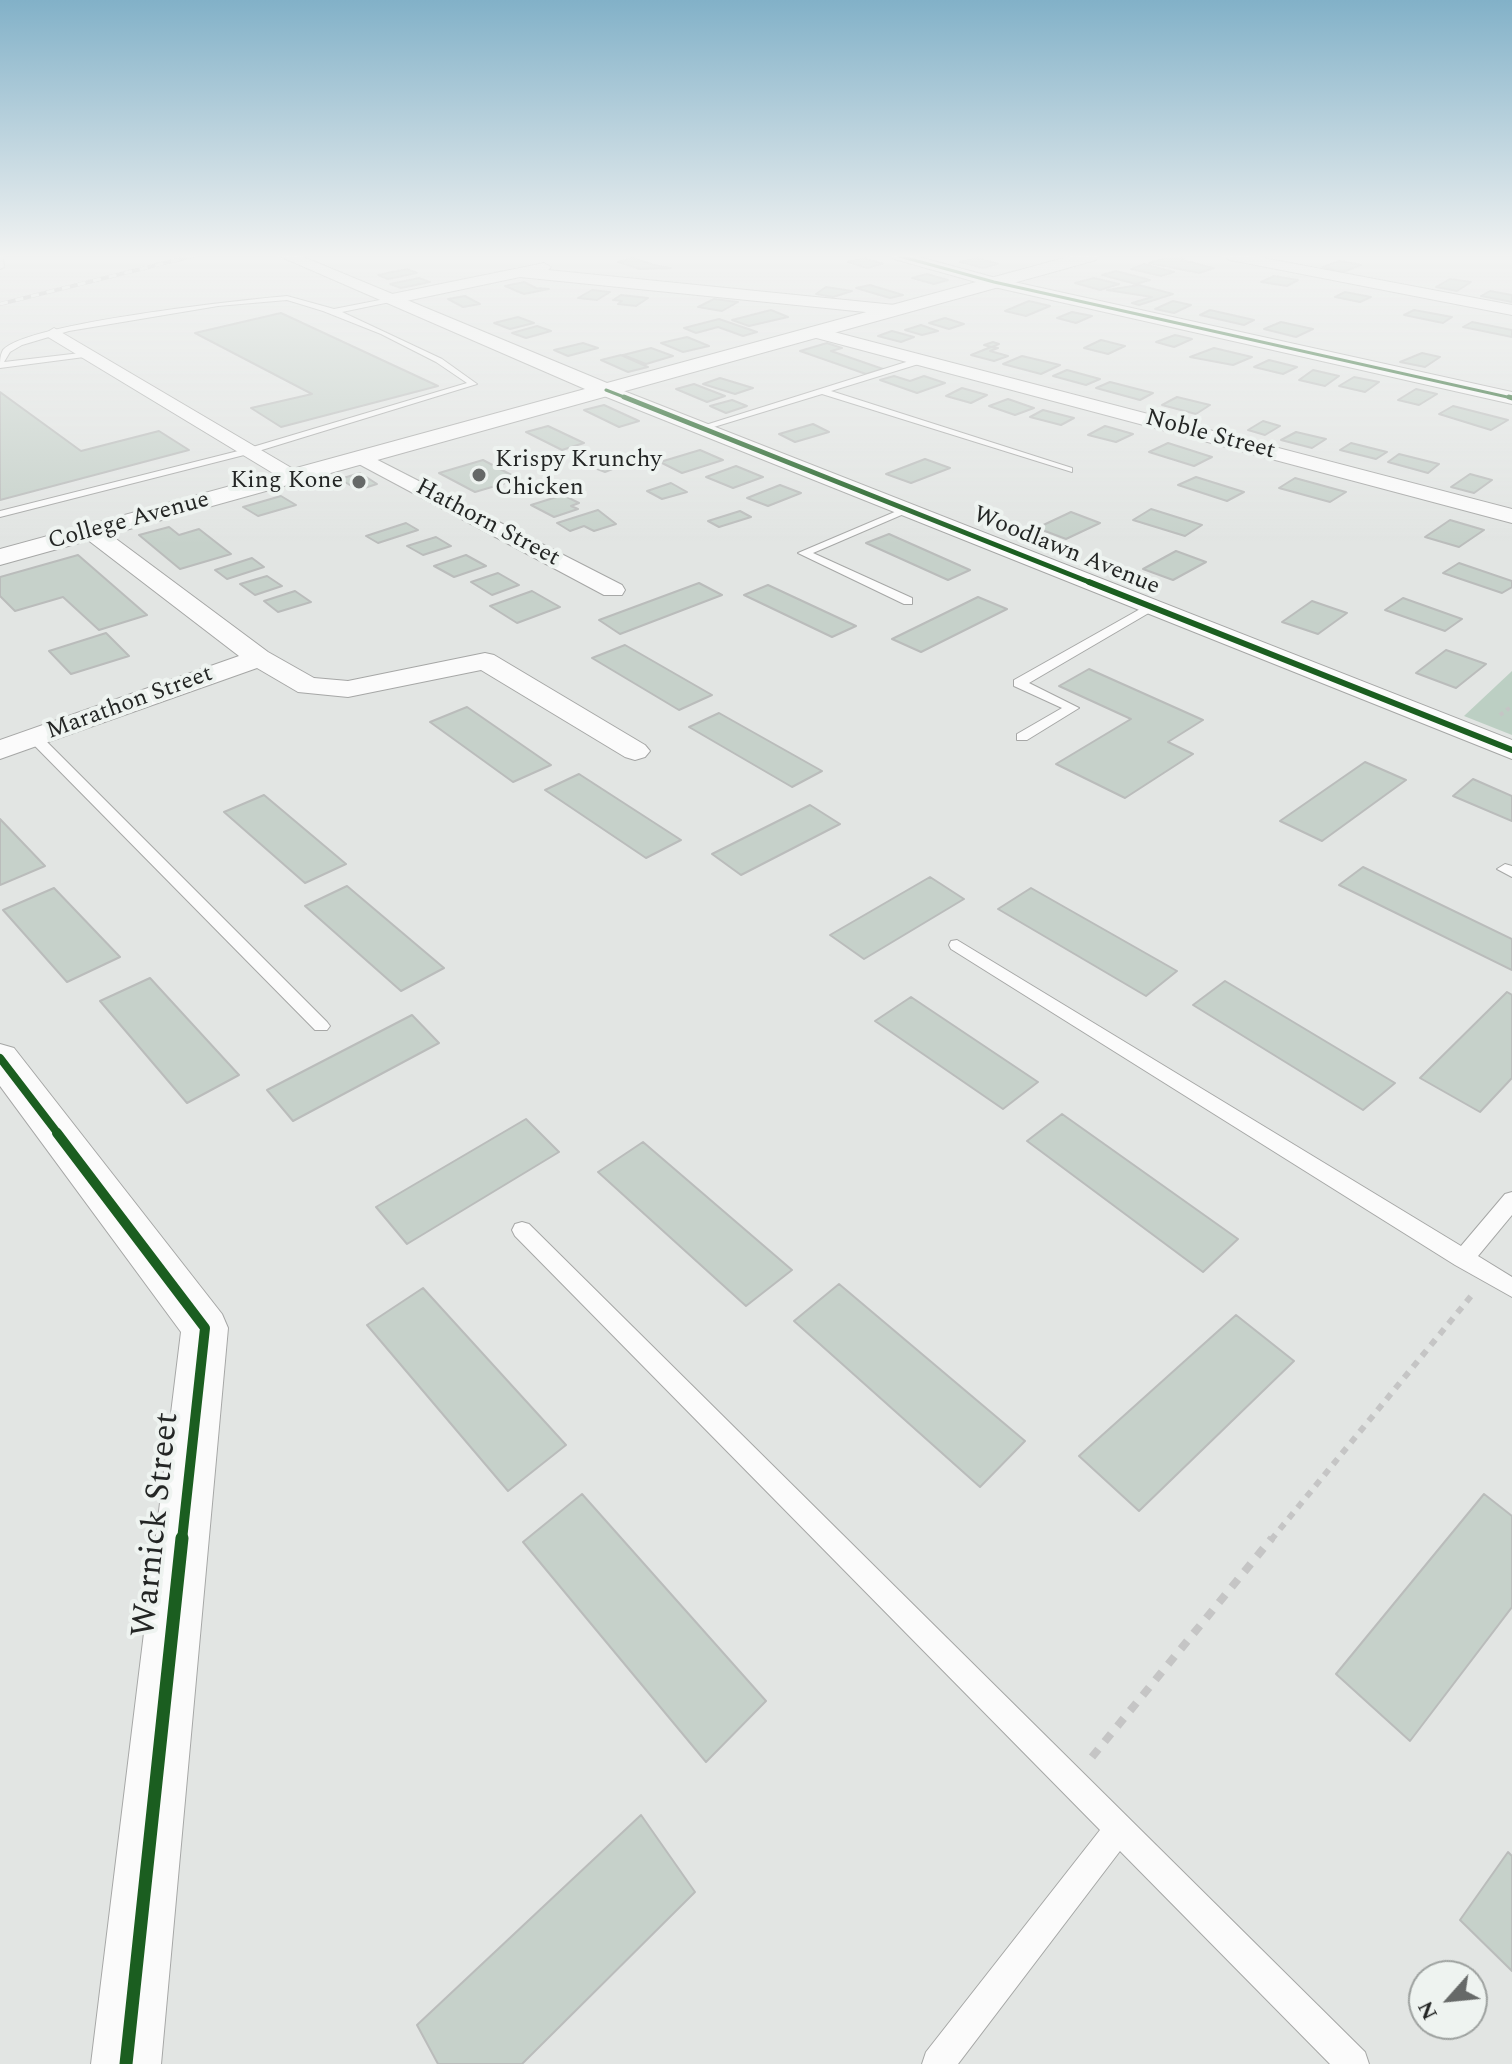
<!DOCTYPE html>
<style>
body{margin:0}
#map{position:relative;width:1512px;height:2064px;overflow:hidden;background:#e2e5e3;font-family:Spectral,serif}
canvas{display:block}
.north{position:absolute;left:1408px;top:1960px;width:80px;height:80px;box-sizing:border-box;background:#eef3f0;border:2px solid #9da19f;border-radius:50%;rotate:243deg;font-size:22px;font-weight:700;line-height:32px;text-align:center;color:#242625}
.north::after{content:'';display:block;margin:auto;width:28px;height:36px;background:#666968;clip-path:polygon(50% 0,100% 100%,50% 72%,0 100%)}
</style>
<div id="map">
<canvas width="1512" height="2064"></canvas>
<div class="north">N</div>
</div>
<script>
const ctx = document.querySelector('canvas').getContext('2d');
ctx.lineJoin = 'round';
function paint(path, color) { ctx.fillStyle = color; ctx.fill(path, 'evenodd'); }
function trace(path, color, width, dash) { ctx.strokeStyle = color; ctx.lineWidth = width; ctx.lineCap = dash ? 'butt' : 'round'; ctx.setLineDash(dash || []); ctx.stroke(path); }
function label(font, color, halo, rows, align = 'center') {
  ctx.font = font + ' Spectral,serif'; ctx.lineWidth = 8; ctx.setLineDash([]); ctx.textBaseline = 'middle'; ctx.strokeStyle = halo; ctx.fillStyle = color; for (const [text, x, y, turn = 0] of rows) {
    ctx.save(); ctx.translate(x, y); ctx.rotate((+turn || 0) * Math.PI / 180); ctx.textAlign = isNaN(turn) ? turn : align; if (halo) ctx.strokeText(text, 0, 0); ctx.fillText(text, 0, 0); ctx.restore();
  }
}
paint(new Path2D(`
 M1512,671V735L1464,716Z`), '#bccfc3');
const building = new Path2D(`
 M1172,256L1184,259L1181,260L1214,268L1199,273L1149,263Z
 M633,258L654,265L671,268L640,269L618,262Z
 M864,258L883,264L867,268L848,262Z
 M976,258L998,264L983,268L960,262Z
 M1340,261L1361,265L1343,272L1322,267Z
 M1144,264L1174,272L1161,276L1131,269Z
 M407,269L417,273L388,279L378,275Z
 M1116,271L1150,280L1136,284L1102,275Z
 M927,274L948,280L934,284L912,278Z
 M1274,276L1298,280L1287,286L1261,282Z
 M419,278L430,282L401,288L390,284Z
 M1094,278L1119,284L1100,290L1075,283Z
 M1450,279L1471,282L1457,291L1436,287Z
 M524,282L536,288L549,289L524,294L505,286Z
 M870,285L903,295L890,298L856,288Z
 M1139,285L1173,294L1139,305L1132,303L1152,297L1107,290Z
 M826,287L852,291L833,297L816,294Z
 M592,290L610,292L597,300L578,298Z
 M1490,291L1512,295V302L1481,296Z
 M1345,292L1371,297L1360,302L1335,297Z
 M621,295L648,298L636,306L618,304L622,301L613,300Z
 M465,296L480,304L463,307L448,299Z
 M714,299L738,302L722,311L698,307Z
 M1029,301L1050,306L1026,316L1005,311Z
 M1173,301L1191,305L1174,313L1155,309Z
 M771,310L788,317L749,326L732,320Z
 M1210,310L1254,320L1244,325L1200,315Z
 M1414,310L1452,317L1443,323L1404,315Z
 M1072,312L1092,316L1076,323L1057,318Z
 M281,313L438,386L281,427L251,408L312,394L195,333Z
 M518,317L534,323L510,329L494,323Z
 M945,318L964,324L949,329L929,323Z
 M719,319L757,332L743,336L718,327L696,333L684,328Z
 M1281,322L1313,329L1296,337L1264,329Z
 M1472,322L1512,330V337L1463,327Z
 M921,325L938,331L922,335L905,330Z
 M537,326L551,331L526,338L512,333Z
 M892,331L914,337L901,342L878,336Z
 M1175,335L1192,339L1174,347L1156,342Z
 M687,337L709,346L683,352L661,343Z
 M1101,340L1125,346L1108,354L1084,348Z
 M993,342L999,344L992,347L998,348L990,351L1008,356L994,361L971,355L991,347L984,345Z
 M583,343L598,348L568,356L554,350Z
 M827,343L842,348L831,351L883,369L866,374L800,351Z
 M651,348L673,356L646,364L623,355Z
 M1214,348L1252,357L1233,365L1190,357Z
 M1422,353L1440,357L1425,367L1400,362Z
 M621,355L648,367L628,372L601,360Z
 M1022,356L1060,365L1041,374L1003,364Z
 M1269,360L1297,367L1283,374L1254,367Z
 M1067,370L1100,379L1086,385L1053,376Z
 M1313,370L1339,376L1325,386L1299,380Z
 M894,376L910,381L924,376L945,383L917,393L880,380Z
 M1354,377L1379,382L1365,392L1339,386Z
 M720,378L753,388L735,394L703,384Z
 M1110,382L1153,393L1140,400L1096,388Z
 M694,384L725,396L707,402L676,389Z
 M962,388L987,395L971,403L946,396Z
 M1416,389L1437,394L1419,405L1398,400Z
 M0,392L81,451L159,431L189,450L0,500Z
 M1177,397L1210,405L1196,414L1162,405Z
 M1008,399L1034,408L1015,415L989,406Z
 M732,400L747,406L726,413L710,406Z
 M604,405L639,421L619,427L584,410Z
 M1453,406L1508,420L1491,430L1439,414Z
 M1043,410L1074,418L1061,425L1030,417Z
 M1263,421L1280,426L1265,435L1248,430Z
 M813,424L829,432L795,442L779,434Z
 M548,426L584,443L562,450L526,432Z
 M1105,426L1133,434L1116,442L1088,435Z
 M1296,432L1326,439L1312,448L1281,440Z
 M1168,443L1212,457L1194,466L1149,452Z
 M1351,443L1387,452L1376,459L1340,450Z
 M700,450L723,460L682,473L660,462Z
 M1399,454L1439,464L1428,473L1388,462Z
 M603,459L620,466L605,472L587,465Z
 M925,459L950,468L911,483L886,474Z
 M483,460L519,479L475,492L439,473Z
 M736,466L763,477L733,488L706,477Z
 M360,473L377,484L358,490L340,479Z
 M1470,474L1492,480L1474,493L1451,487Z
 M1196,477L1244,492L1227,501L1178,485Z
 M1295,478L1346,492L1330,502L1279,488Z
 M671,483L687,492L662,499L647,491Z
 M780,485L801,493L768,506L747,498Z
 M563,495L579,503L571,506L578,509L554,517L531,505Z
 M281,496L296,505L258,516L243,507Z
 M1151,509L1202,525L1185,536L1133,520Z
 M598,510L616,524L594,531L584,526L570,531L557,523Z
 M740,511L751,517L719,527L708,521Z
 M1071,512L1100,523L1066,539L1037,528Z
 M1450,520L1484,530L1459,547L1425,537Z
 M406,523L418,530L378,543L366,536Z
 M169,527L179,535L199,529L231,554L180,569L139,535Z
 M889,534L970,570L948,580L866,543Z
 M436,537L451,546L423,555L407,546Z
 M1176,551L1206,562L1173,580L1143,569Z
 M78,555L147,615L99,630L63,597L15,611L0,596V577Z
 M466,555L486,566L454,577L434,566Z
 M252,558L264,567L227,579L215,570Z
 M1459,563L1512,581V587L1502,593L1443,573Z
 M498,573L519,585L492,595L471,582Z
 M267,576L282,586L255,595L240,584Z
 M699,583L722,595L620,634L599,620Z
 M768,585L856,626L832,637L744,595Z
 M295,591L311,602L278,612L264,601Z
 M532,591L560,607L517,623L490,606Z
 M978,597L1007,609L921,652L892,639Z
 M1403,598L1462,619L1445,631L1385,610Z
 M1312,601L1347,613L1318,634L1282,622Z
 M106,633L129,656L71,674L49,651Z
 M625,645L712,695L679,710L592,658Z
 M1446,650L1486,664L1456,688L1416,673Z
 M1089,669L1203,720L1168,742L1193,754L1125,798L1056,764L1131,719L1059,686Z
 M467,707L551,765L513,782L430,722Z
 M719,713L822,771L792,787L689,727Z
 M1365,762L1406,780L1322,841L1280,821Z
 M579,774L681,840L646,858L545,790Z
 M1473,779L1512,796V821L1453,796Z
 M264,795L346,864L305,883L224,812Z
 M810,805L840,824L741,875L712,854Z
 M0,819L45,866L0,885Z
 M1363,867L1512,939V970L1339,885Z
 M930,877L964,899L864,959L830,935Z
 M347,886L444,968L401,991L305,906Z
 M54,888L120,957L67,982L3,910Z
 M1031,888L1177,971L1146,996L998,909Z
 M150,978L239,1075L187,1103L100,1001Z
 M1225,981L1395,1083L1363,1110L1193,1005Z
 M1507,992L1512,995V1078L1480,1112L1420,1078Z
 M911,997L1038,1082L1003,1109L875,1021Z
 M412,1015L439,1043L293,1121L267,1090Z
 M1062,1114L1238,1239L1203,1272L1027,1141Z
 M526,1119L559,1152L407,1244L376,1207Z
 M643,1142L792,1270L746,1306L598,1172Z
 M839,1284L1025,1441L980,1487L794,1321Z
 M423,1288L566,1445L508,1491L367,1325Z
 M1236,1315L1294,1361L1139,1511L1079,1456Z
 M582,1494L766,1701L706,1762L523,1542Z
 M1484,1494L1512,1516V1607L1410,1741L1336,1674Z
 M641,1815L695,1892L522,2064H438L417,2025Z
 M1508,1852L1512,1856V1971L1460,1920Z`);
paint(building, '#c6d1ca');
trace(building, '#babcbb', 2);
const lane = new Path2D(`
 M0,256L3,257L4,267L0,269Z
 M287,296L334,309L395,297V301L342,312L442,359L477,384L252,453L0,517V511L246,449L467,383L436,362L381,334L323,311L287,300L218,306L69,331L22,345L10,352L4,362L89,352L92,356L0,368C0,361 0,355 3,350C26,323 243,300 287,296Z
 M922,357L925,362L831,391L1072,468V472L822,394L704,430L696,428Z
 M904,508L913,510L813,553L912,598V604H904L798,553Z
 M1149,604L1159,607L1029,683L1079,708L1027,740H1017V734L1062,708L1014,686V680Z
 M34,733L39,734L327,1022L330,1026L327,1030H315L29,740V734Z
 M1505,864L1512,866V877L1497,869Z
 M957,940L1461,1246L1505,1194L1512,1192V1215L1478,1256L1512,1277V1297L1455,1265L951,949L949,945L951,941Z
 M522,1222L529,1224L1365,2052L1369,2064H1330L1120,1851L958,2064H922L926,2052L1100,1830L515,1236L512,1230L515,1224Z`);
const street = new Path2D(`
 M892,256H915L996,278L1512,392V404L994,287L894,259Z
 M1223,256H1253L1512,305V315L1230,260Z
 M544,263L551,267L548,270L895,305L903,310L895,315L520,277L392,304L384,299L392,294Z
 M815,327L1512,509V523L809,336L807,332L809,328Z
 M54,328L300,473L304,477L300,481H286L48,337L46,333Z
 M606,384L1512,740V759L599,394L597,390L599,386Z
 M362,452L622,585L625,590L622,595H604L355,462L352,458Z
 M92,525L100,527L268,652L314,678L348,681L485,653L494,655L645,745L650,751L645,757L635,760L625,757L481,670L348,697L298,692L257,668L0,759V740L239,656L84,537L81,532L84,527Z
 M0,1044L14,1048L222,1314L228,1328L161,2064H91L181,1332L0,1086Z`);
const primary = new Path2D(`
 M279,256H301L607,383L1071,256H1098L1096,260L0,565V549L585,389Z`);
trace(lane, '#a6a7a6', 2);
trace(street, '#a6a7a6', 2);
trace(primary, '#a6a7a6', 2);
trace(new Path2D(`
 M1500,715L1512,706`), '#c5c5c5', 4, [4, 4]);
trace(new Path2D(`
 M1271,1540L1472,1295`), '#c5c5c5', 6, [7, 7]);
trace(new Path2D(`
 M1092,1757L1272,1538`), '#c5c5c5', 8, [10, 10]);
paint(lane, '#fbfbfb');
paint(street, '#fbfbfb');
paint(primary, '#fbfbfb');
const rail = new Path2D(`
 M0,304L193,256`);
trace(rail, '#bdbebe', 4);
trace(rail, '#eef3f0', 3, [8]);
trace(new Path2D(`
 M899,256L994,282L1512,398
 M606,390L629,399`), '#1b5e20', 3);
trace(new Path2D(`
 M624,397L1094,584
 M1509,397L1512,398`), '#1b5e20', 5);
trace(new Path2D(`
 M1089,582L1512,750`), '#1b5e20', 6);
trace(new Path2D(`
 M0,1058L59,1135`), '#1b5e20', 8);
trace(new Path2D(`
 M57,1133L205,1328L182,1540`), '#1b5e20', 10);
trace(new Path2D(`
 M126,2064L182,1538`), '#1b5e20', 13);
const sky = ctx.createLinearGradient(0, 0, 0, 545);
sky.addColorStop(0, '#82b1c8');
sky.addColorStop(0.47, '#f2f3f2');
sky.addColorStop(1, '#f2f3f200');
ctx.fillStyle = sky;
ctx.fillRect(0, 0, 1512, 545);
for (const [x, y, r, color] of [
 [479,475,8,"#666968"],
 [359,482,8,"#666968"]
]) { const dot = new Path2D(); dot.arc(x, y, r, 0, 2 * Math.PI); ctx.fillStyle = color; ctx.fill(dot); trace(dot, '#eef3f0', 3); }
label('24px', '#242625', '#eef3f0', [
 ["Noble Street",1210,436,15],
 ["College Avenue",129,522,-15],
 ["Hathorn Street",487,524,28],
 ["Woodlawn Avenue",1066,552,22],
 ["Marathon Street",130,704,-20]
]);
label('24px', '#242625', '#eef3f0', [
 ["Krispy Krunchy",495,461],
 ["Chicken",495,489],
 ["King Kone",343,482,"right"]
], 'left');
label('34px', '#242625', '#eef3f0', [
 ["Warnick Street",158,1525,-84]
]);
</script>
